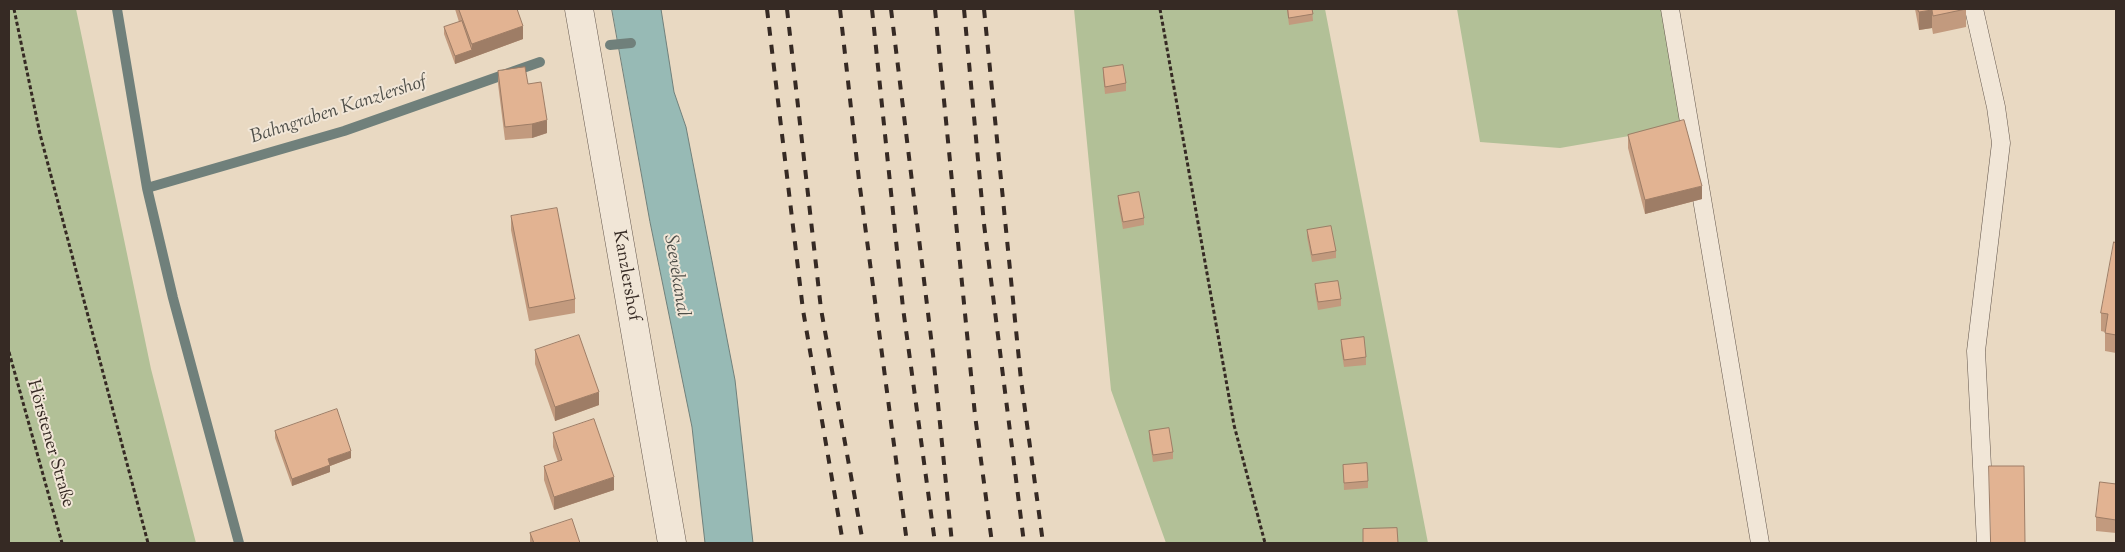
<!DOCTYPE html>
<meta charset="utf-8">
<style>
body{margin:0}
#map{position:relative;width:2125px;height:552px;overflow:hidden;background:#e9d9c2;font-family:"Sorts Mill Goudy",serif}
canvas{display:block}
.frame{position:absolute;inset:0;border:10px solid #362a24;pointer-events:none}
</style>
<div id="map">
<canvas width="2125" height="552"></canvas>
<div class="frame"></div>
</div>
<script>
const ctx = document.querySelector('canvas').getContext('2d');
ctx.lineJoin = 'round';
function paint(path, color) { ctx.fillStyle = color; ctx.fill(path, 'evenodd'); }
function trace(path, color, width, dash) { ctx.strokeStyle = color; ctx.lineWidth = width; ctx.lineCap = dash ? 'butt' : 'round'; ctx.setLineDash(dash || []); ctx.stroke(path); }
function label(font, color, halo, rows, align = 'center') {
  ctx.font = font + ' "Sorts Mill Goudy",serif'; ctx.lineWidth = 4; ctx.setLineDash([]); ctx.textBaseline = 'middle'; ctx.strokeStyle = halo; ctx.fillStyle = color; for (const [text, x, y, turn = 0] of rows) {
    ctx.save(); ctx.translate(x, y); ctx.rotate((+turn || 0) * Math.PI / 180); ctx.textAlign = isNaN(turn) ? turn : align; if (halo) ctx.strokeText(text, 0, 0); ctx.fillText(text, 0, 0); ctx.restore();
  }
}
paint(new Path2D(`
 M9,9H76L151,369L196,543H9Z
 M1074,9H1325L1428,543H1166L1111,390Z
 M1457,9H1662L1681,127L1560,148L1480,142Z`), '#b2c097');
const water = new Path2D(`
 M612,9H661L674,92L686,127L735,380L753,543H705L692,427L650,222Z`);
paint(water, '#97bab5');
trace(water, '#70807b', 1);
trace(new Path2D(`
 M117,9L147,188L344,131L540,62
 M610,45L631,43
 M147,188L173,298L239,543`), '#70807b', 10);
const lane = new Path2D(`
 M1670,9L1760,543
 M1974,9L1996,107L2001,143L1976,351L1986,543`);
const street = new Path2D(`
 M579,9L672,543`);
trace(lane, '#63564c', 19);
trace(street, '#63564c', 29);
trace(new Path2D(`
 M14,9L40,134L148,543
 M1160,9L1234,425L1265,543
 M9,352L62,543`), '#362a24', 3, [4, 2.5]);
trace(lane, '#f1e6d7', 18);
trace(street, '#f1e6d7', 28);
trace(new Path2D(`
 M767,9L803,310L843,543
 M787,9L821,309L863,543
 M840,9L859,180L907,543
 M872,9L903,308L935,543
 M891,9L933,354L952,543
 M935,9L975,415L992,543
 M964,9L984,224L1024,543
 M984,9L1021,380L1043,543`), '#362a24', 4, [9, 9]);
paint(new Path2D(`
 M455,9H517L523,39L455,64L444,34V27L459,22Z
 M1287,9H1312L1313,21L1289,25Z
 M1915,9H1966V27L1933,34L1932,28L1919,30Z
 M1103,68L1126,83V91L1105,94L1103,75Z
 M498,71L528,84L547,133L532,138L505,140L498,84Z
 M1628,135L1702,199L1645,214L1628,148Z
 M1118,196L1144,218V225L1123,229L1118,203Z
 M511,216L575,299V313L529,321L511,230Z
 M1307,230L1336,251V258L1312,262L1307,237Z
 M2116,243V353L2105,351V332L2101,331V313Z
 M1315,284L1341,299V306L1318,310L1315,292Z
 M1341,340L1366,357V365L1344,367L1341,348Z
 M535,350L599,405L555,421L535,364Z
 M275,431L351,458L330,466V472L292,486L275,438Z
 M1149,431L1173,452V459L1153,462L1149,438Z
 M553,433L614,490L554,510L544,480V466L558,462L553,447Z
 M1343,465L1368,481V488L1344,490Z
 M2116,484V533L2096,531V517Z
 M530,533L580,543H530Z`), '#c29a7e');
paint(new Path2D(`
 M1932,10V28L1919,30V12Z
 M523,26V39L455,64V56L472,50V44Z
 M547,120V133L532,138V124Z
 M1702,186V199L1645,214V200Z
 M599,392V405L555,421V407Z
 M351,451V458L330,466V472L292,486V479L328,459Z
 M614,477V490L554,510V497Z`), '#9e7d66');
const building = new Path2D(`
 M459,9H517L523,26L472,44Z
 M1288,9H1312L1313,14L1289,18Z
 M1918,9H1966L1933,16L1932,10L1919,12Z
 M462,21L472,50L455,56L444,27Z
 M1123,65L1126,83L1105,87L1103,68Z
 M525,67L528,84L541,82L547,120L532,124L505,127L498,71Z
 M1684,120L1702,186L1645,200L1628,135Z
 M1139,192L1144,218L1123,222L1118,196Z
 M557,208L575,299L529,308L511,216Z
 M1331,226L1336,251L1312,255L1307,230Z
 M2114,242L2116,243V335L2105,333L2108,314L2101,313Z
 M1338,281L1341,299L1318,302L1315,284Z
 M579,335L599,392L555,407L535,350Z
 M1364,337L1366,357L1344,360L1341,340Z
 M337,409L351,451L328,459L330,465L292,479L275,431Z
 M594,419L614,477L554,497L544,466L562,460L553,433Z
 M1169,428L1173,452L1153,455L1149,431Z
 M1367,463L1368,481L1344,483L1343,465Z
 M1989,466H2024L2025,543H1991Z
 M2100,482L2116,484V520L2096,517Z
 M572,519L580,543H534L530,533Z
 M1397,528L1398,543H1363V529Z`);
paint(building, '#e2b392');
trace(building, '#9e7d66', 1);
label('18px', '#362a24', '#f1e6d7', [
 ["Kanzlershof",625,276,80],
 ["Hörstener Straße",49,444,74]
]);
label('italic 19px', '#4e4e48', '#f1e6d7', [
 ["Bahngraben Kanzlershof",339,111,-18],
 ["Seevekanal",675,276,81]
]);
</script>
